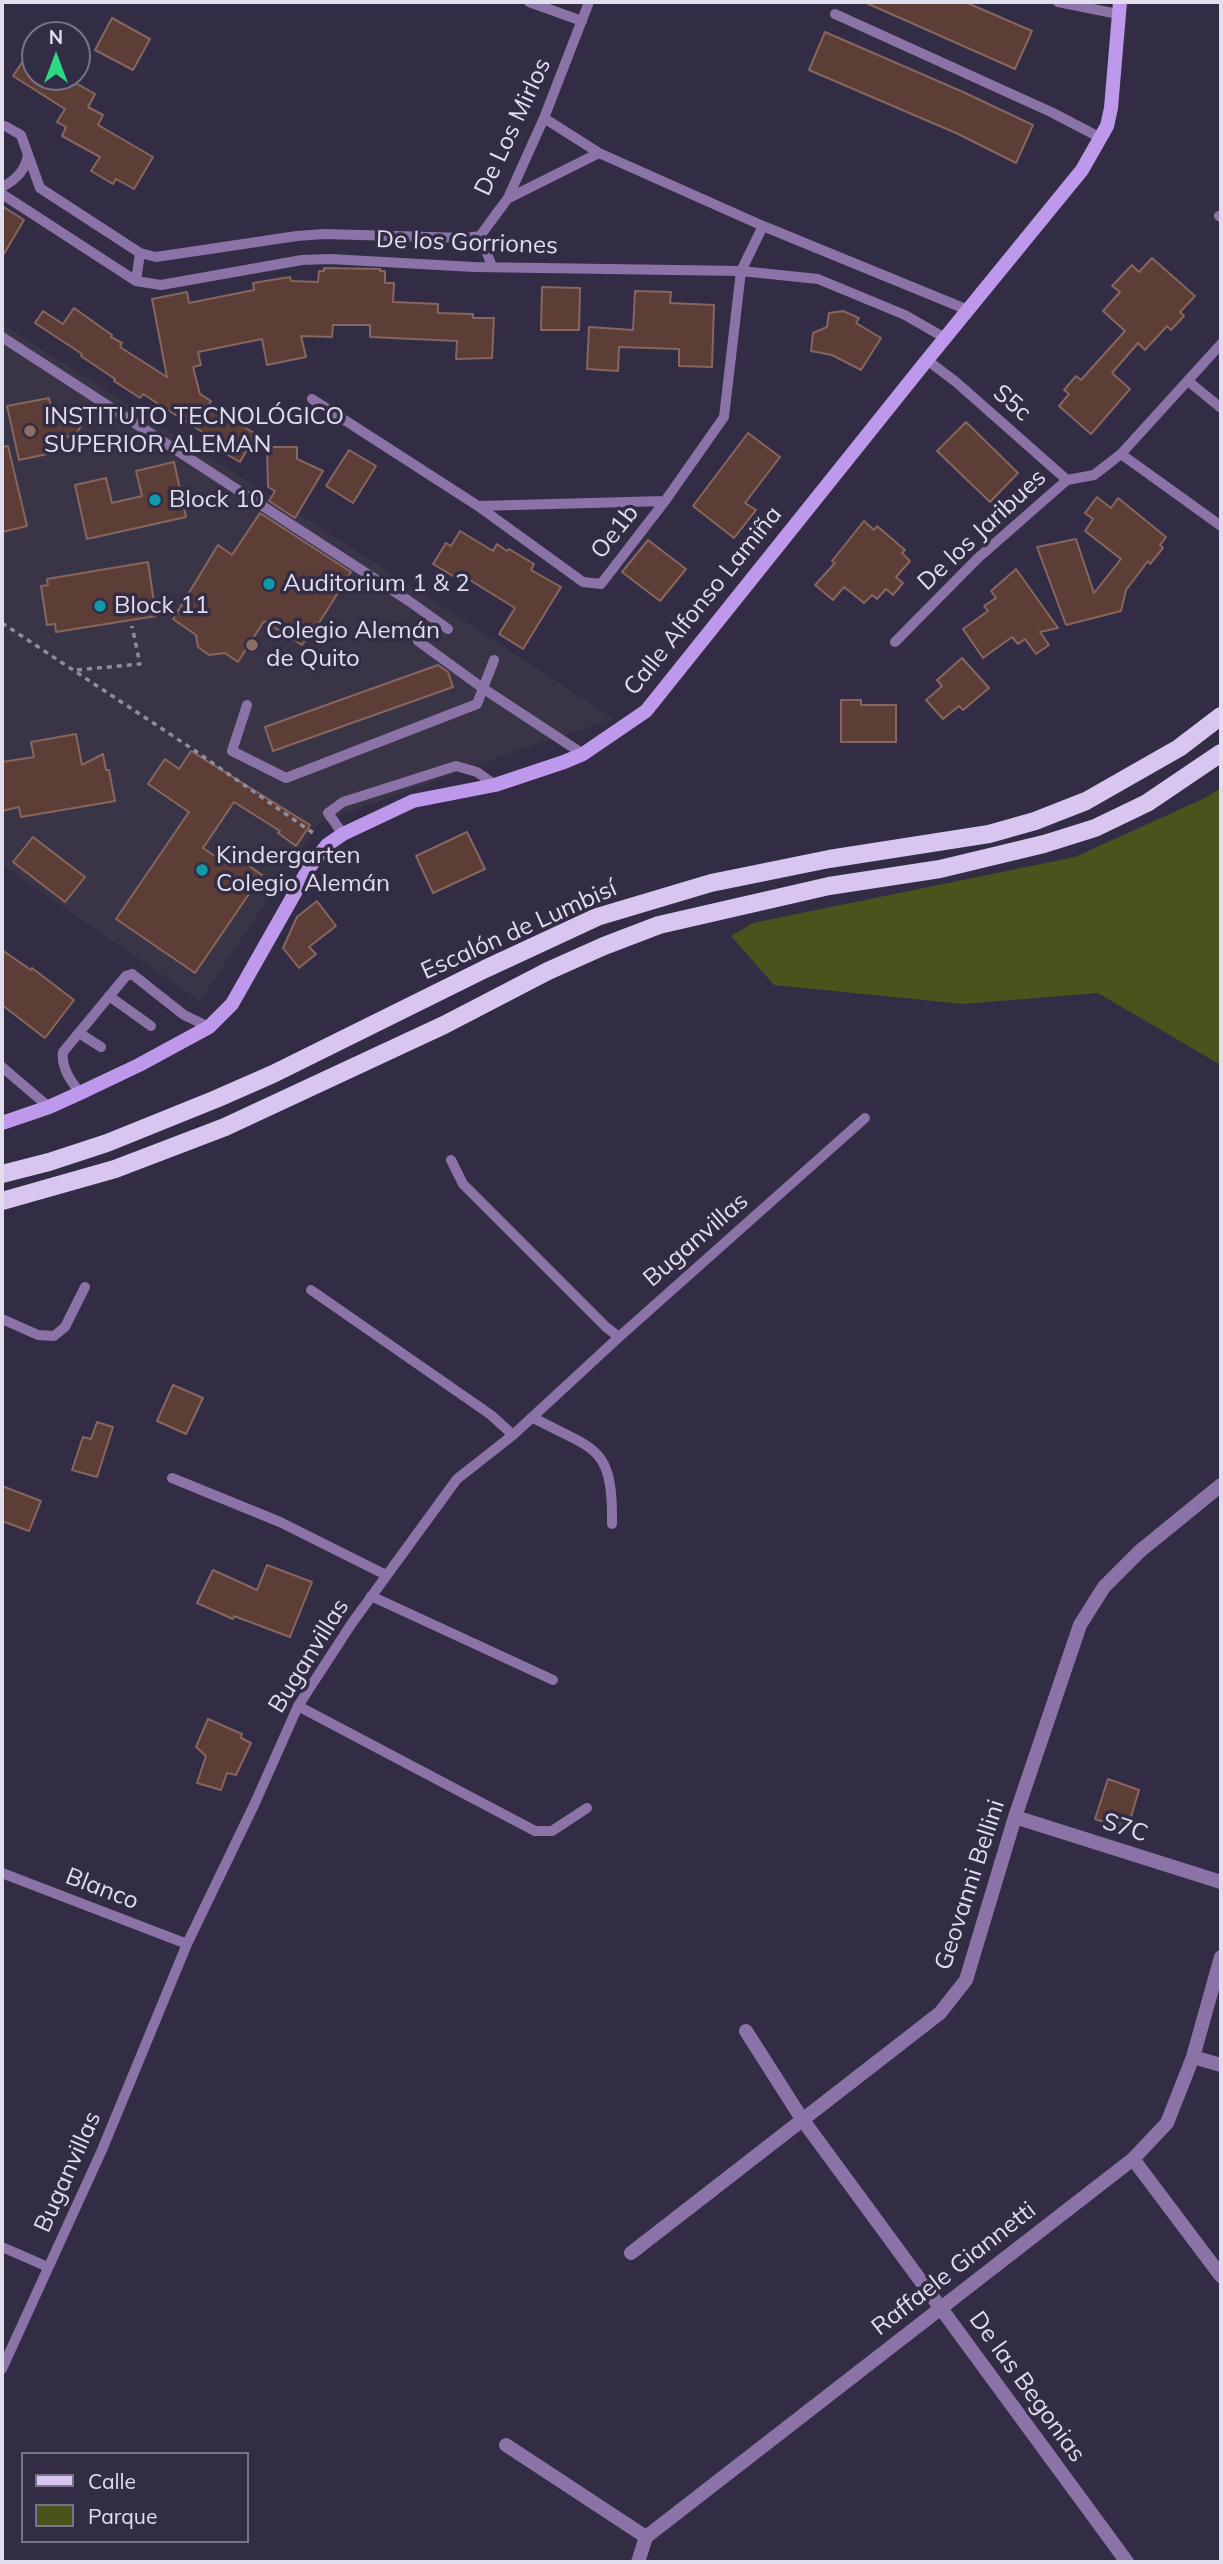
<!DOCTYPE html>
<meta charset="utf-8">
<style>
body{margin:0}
#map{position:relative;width:1223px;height:2564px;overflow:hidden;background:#322c45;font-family:Mulish,sans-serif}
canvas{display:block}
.frame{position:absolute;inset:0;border:4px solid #e0dded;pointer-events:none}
.legend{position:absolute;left:21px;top:2452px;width:228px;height:91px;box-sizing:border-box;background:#322c45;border:2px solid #787388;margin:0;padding:9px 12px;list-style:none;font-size:21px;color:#e0dded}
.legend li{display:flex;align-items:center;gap:14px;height:35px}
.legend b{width:35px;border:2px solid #787388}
.north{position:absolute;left:21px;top:21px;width:70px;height:70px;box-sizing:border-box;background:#322c45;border:2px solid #787388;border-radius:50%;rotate:0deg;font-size:19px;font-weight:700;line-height:28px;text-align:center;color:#e0dded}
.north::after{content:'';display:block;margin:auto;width:24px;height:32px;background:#2cd884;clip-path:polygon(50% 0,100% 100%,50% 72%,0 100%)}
</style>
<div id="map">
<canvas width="1223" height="2564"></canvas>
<div class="frame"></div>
<ul class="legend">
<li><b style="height:9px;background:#d8c5f0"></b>Calle</li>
<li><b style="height:19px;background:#49541c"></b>Parque</li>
</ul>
<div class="north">N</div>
</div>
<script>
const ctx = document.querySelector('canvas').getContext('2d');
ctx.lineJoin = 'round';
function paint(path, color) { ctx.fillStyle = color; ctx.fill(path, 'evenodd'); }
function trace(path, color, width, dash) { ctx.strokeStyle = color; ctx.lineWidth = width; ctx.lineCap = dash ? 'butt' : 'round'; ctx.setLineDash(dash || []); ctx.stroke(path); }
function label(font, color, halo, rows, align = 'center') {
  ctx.font = font + ' Mulish,sans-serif'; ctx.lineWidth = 7; ctx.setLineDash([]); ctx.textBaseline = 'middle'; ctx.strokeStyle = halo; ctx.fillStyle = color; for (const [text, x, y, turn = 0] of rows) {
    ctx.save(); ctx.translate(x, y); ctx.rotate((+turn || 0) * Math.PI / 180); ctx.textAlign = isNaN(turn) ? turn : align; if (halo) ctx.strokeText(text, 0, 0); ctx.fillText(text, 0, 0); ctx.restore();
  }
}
paint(new Path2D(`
 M2,324L388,571L614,719L527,747L319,823L200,1001L2,865Z`), '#3a3546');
paint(new Path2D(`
 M1221,788V1062L1219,1064L1098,993L963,1004L774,985L731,936L753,923L1075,857L1205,798Z`), '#49541c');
const building = new Path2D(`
 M864,2H965L1032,31L1015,69Z
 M112,18L150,39L133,70L95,50Z
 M825,32L963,92L1033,125L1016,163L956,133L809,70Z
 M35,43V77H65L95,94L88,107L103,115L98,125L153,157L134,189L116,179L113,184L91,171L100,157L62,136L66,127L57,122L65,109L13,76Z
 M2,206L24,220L2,257Z
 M1152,258L1195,296L1180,312L1184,316L1171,330L1167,326L1145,350L1138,343L1112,373L1130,389L1091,434L1059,406L1069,394L1064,390L1076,376L1081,380L1125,331L1103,311L1120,292L1112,286L1132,265L1139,272Z
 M324,268L380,269V271H385V283H394L393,302L438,304V313L473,314V318H494L492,358L456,359L457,341L370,337V325H333L332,337L301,336L306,357L267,365L262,339L198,352L201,365L193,367L200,394L211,401L208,406L256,434L240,462L207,443L210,437L143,394L140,398L114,381L115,379L81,356L82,354L35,323L43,311L63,324L74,308L112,335L111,337L122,343L120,347L167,377L152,299L187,292L189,303L254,290L253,283L290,277L291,281L318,282L319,271H324Z
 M542,287L580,288L579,330H541Z
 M635,291L671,292L670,303L714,305L712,367L679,366V349L619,347L618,371L587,369L589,327L633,330Z
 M843,311L859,318L856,323L881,338L861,370L832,355L811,351L813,333L827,327L829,313Z
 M49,398L52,411L71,409L78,413L81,426L76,434L60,439L62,451L19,460L7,406Z
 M966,422L1018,473L990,502L937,451Z
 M748,433L780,457L745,503L756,510L734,538L693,506Z
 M8,446L27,526L2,532V447Z
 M267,447H297V459L323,471L295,518L269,501L275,491L268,487Z
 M349,450L376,466L353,503L326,486Z
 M174,462L186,517L87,539L75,485L106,478L112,503L142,496L136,471Z
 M1097,497L1111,508L1118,498L1166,537L1160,545L1163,548L1150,564L1148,561L1126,590L1121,611L1066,625L1037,547L1076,539L1094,593L1121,559L1085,531L1093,519L1085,513Z
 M260,513L351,572L317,626H315L302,645L264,621L238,662L225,653L209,655L198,647L196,635L173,619L218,545L232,555Z
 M864,521L874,530L877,526L905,550L902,553L910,561L896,577L903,583L893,595L886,589L877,599L872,595L864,603L844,587L833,600L815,585L835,563L832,561Z
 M460,531L493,551L497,544L507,551L509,549L534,564L531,570L561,587L523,649L499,634L515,608L465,577L463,582L433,564L446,543L451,546Z
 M648,540L686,569L660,601L622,572Z
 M148,562L156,616L56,632L55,624L47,625L41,586L48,585L47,579Z
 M1016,569L1058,628L1040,632L1049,645L1036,654L1025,639L1018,644L1012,637L983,658L963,629L988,611L984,606L996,598L991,591Z
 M962,658L989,688L963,710L959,706L943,719L926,700L942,686L937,680Z
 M438,665L448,672L453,687L273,751L265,727Z
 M841,700H861V705H896V742H841Z
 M76,734L82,765L103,754L106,770H109L115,801L21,817L19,807L2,811V762L34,757L31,742Z
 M191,751L310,825L296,846L278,833L280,831L234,802L203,848L228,865L235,856L262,875L195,973L116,919L189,812L148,784L165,759L179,769Z
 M467,832L485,869L433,893L416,856Z
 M33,837L85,877L65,902L13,862Z
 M317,901L336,926L309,947L316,954L299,968L283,948L297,917Z
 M2,950L31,970L32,968L74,1000L45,1038L2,1005Z
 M173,1385L203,1398L186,1434L157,1421Z
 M97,1422L113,1427L97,1477L72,1470L83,1437L91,1439Z
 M2,1486L41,1501L29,1531L2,1521Z
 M267,1565L312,1582L290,1637L234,1616L233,1619L197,1603L213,1570L257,1590Z
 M208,1719L242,1734L241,1738L251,1743L236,1775L227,1773L221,1790L197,1783L206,1756L196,1747Z
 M1108,1779L1139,1790L1127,1830L1095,1819Z`);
paint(building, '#5c3e37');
trace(building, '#87665f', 2);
trace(new Path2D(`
 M2,623L191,748L316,835
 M77,670L140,664L132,626`), '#908ca0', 3.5, [5, 5]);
trace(new Path2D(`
 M529,2L582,21
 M1058,2L1118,14
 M835,14L1051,112L1101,138
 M544,118L599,153L763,226L968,310
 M2,126H5L21,135L40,188L140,253L156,257L297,236L324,234L466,238L480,236
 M2,187C16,180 26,170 28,154
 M2,194L136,281L161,285L302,260L330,259L474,267L741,271L818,279L905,315L945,338
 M509,198L599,153
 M1219,216L1221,217
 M480,236L508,198L544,118L589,2
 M480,236L492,266
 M136,281L140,253
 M2,337L409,601L448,629
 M927,360L956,382L1067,480
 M1188,381L1221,408
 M312,399L478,506L583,582L601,584L665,501L724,417L741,271L763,226
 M1121,454L1221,526
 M478,506L665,501
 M418,641L484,689L583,754
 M895,642L978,558L1067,480L1094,475L1121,454L1221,344
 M247,705L232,751L286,778L477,704L494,660
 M343,834L328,813L343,802L456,766L477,772L495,785
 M109,996L151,1026
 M79,1033L101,1047
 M2,1067L49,1107
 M80,1093C71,1081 61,1068 63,1052L126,976L132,974L184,1015L209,1027
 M451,1160L463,1184L606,1327L619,1337
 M311,1290L491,1415L513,1435
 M2,1319L38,1335L54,1336L65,1327L85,1287
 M532,1417C594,1451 613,1443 612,1524
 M172,1478L280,1522L386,1575
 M371,1596L553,1680
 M298,1706L535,1831H552L587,1808
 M2,1873L187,1944
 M2,2247L48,2267
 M2,2369L102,2150L187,1944L255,1803L298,1706L352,1623L457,1479L513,1435L619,1337L865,1118`), '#8b73a7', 10);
trace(new Path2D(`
 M1015,1817L1221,1882
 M746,2031L802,2119L1127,2562
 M1193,2057L1221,2065
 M1133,2159L1221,2276
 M631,2253L940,2013L966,1980L1015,1817L1080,1625L1104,1587L1140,1551L1221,1485
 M506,2445L646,2537
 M638,2562L646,2537L1133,2159L1167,2123L1193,2057L1221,1957`), '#8b73a7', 14);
trace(new Path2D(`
 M2,1123L49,1107L80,1093L139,1065L209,1027L232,1004L309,868L327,845L343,834L413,801L495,785L564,762L583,754L646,711L927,360L1082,170L1107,126L1111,108L1120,2`), '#be98eb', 14);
trace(new Path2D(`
 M2,1174L49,1162L107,1143L216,1099L273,1074L485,969L597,917L711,883L829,859L989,834L1035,821L1086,801L1179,748L1221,716
 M2,1201L115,1169L225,1127L444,1025L548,971L604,946L659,925L829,886L940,869L1044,844L1095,828L1147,803L1221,753`), '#d8c5f0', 18);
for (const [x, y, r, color] of [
 [30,431,7,"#8d6e63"],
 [155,500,7,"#0f9aa8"],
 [269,584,7,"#0f9aa8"],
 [100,606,7,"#0f9aa8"],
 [252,645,7,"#8d6e63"],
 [202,870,7,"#0f9aa8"]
]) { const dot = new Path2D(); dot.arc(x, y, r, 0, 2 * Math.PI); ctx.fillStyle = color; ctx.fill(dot); trace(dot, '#322c45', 2.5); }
label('24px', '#e0dded', '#322c45', [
 ["De Los Mirlos",513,127,-65],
 ["De los Gorriones",467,243,2],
 ["S5c",1012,403,41],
 ["De los Jaribues",982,530,-43],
 ["Oe1b",615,532,-52],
 ["Calle Alfonso Lamiña",703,601,-51],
 ["Escalón de Lumbisí",519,930,-24],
 ["Buganvillas",696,1240,-41],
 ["Buganvillas",309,1656,-58],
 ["S7C",1125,1828,18],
 ["Geovanni Bellini",970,1885,-72],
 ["Blanco",102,1889,21],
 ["Buganvillas",68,2172,-66],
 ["Raffaele Giannetti",954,2269,-38],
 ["De las Begonias",1027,2387,54]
]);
label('24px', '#e0dded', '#322c45', [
 ["INSTITUTO TECNOLÓGICO",44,417],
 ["SUPERIOR ALEMAN",44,445],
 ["Block 10",169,500],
 ["Auditorium 1 & 2",283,584],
 ["Block 11",114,606],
 ["Colegio Alemán",266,631],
 ["de Quito",266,659],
 ["Kindergarten",216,856],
 ["Colegio Alemán",216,884]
], 'left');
</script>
